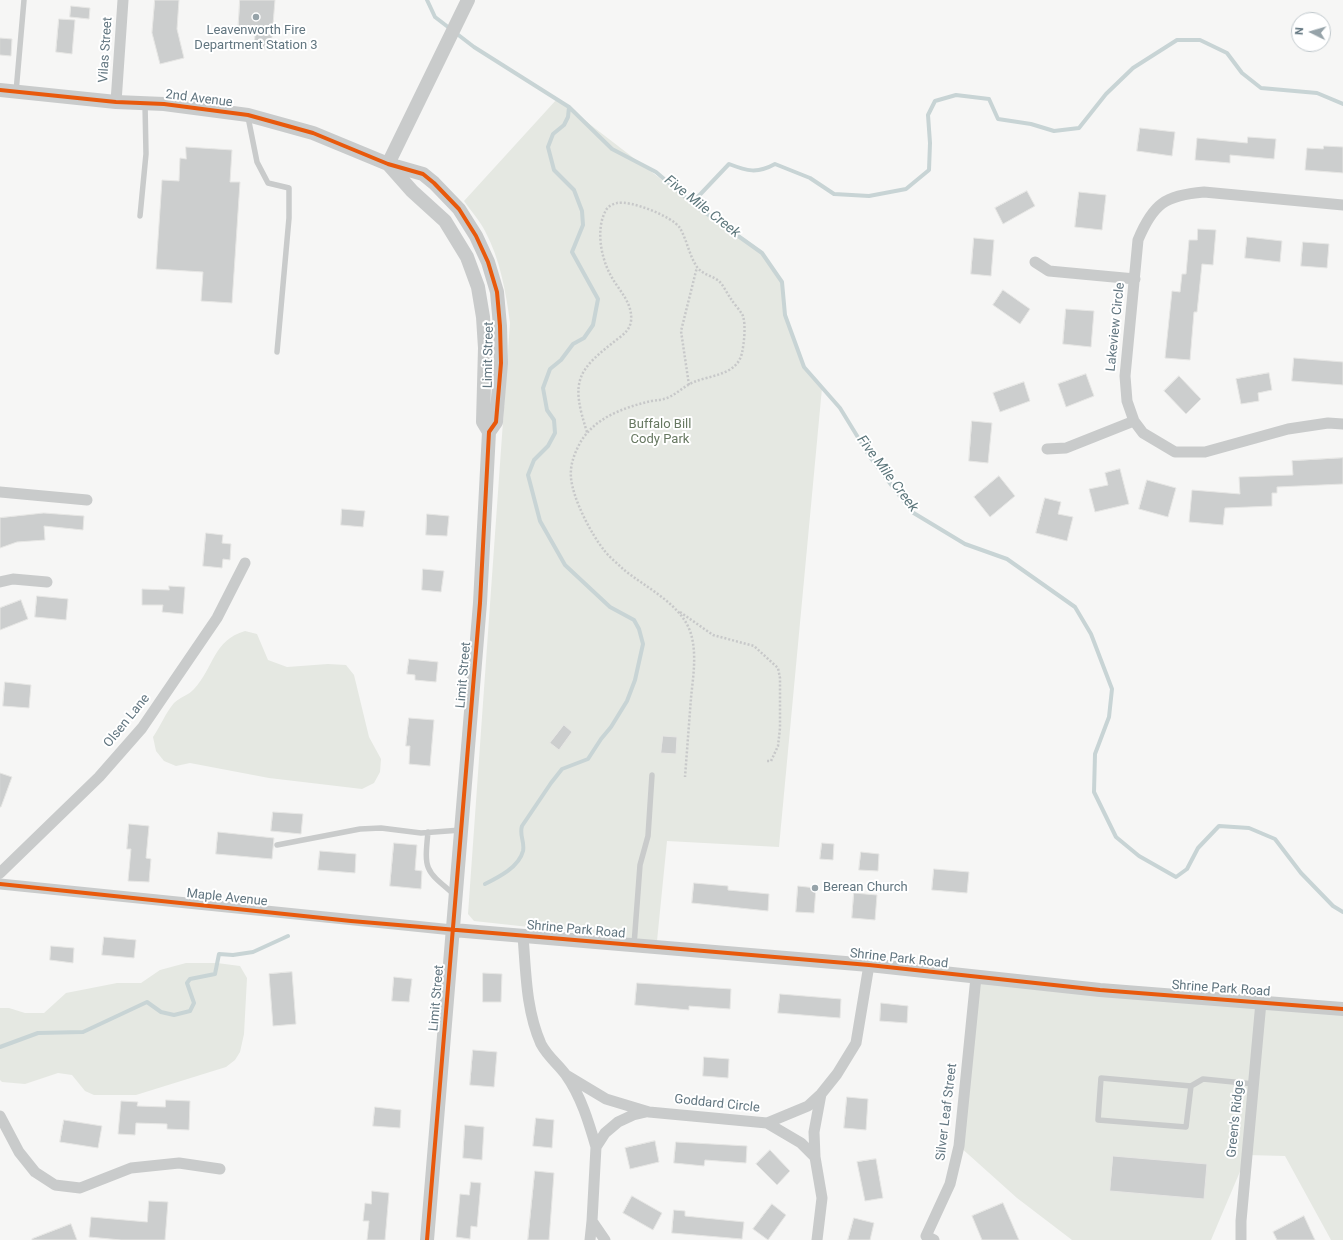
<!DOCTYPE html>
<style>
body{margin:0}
#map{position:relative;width:1343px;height:1240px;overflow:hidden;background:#f6f6f5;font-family:Roboto,sans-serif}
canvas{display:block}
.north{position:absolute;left:1291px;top:12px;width:40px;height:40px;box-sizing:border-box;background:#fff;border:1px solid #c0c8cc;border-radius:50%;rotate:275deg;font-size:11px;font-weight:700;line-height:16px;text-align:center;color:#627680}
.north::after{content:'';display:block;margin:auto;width:14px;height:18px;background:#96a3a9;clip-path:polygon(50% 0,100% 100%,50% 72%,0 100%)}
</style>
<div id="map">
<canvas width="1343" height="1240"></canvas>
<div class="north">N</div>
</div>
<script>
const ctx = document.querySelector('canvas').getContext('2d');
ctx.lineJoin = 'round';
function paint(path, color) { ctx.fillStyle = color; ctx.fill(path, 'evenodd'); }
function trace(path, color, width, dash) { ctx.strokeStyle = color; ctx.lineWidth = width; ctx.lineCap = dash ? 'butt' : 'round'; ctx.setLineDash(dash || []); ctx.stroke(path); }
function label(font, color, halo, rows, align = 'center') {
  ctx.font = font + ' Roboto,sans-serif'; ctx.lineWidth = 4; ctx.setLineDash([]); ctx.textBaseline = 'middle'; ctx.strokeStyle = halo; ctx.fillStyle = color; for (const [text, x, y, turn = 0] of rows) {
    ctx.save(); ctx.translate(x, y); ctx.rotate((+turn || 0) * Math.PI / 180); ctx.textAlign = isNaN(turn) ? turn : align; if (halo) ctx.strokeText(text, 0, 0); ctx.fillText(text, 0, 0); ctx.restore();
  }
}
paint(new Path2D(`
 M557,99L692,203L762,253L782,282L785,315L804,367L822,388L779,847L667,841L657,941L474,921L468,914L510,323C506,292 500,259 485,231C480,221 471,211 464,201Z
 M245,631L257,634L268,660L287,667L328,664L346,665L354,675L369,737L381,759L380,772L374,783L362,789L269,778L190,763L176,766L164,761L156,751L153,737C160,727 166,712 174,703C180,697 189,695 194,689C214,668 213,640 245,631Z
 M186,963H217L240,966L247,978L244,1034L240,1052L235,1060L226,1067L136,1095H94L85,1091L72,1075L58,1073L25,1084L2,1082L0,1080V1008H9L25,1013H44L66,993L117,983H141L160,970Z
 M976,977L1343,1009V1240H1331L1285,1156L1247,1155L1211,1240H1072L1017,1198L959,1146Z`), '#e5e8e2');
trace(new Path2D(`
 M427,0L435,17L474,47L569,107L612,149L656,172L692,203L762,253L782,282L785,315L804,367L840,408L870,457L912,512L965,544L1007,559L1075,607L1091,634L1112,689L1109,717L1095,754L1094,792L1116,837L1139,856L1176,877L1187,869L1198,848L1219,826L1249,828L1275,839L1301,873L1333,906L1343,912
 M692,203L729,164C747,171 757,174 775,164L810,178L834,194L869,196L906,189L929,170L930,143L928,115L935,101L956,95L989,99L998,119L1031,124L1054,131L1079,128L1106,94L1133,68L1177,40H1200L1227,53L1242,73L1261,88L1317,93L1343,104
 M485,884C499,877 519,867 523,851C525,842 519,835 522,826L551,783L562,769L588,759L601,739L611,727L627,701L635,680L643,644L639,629L634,620L610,607L565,565L540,521L528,475L534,460L548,446L555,433L554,420L547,410L543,388L550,369L561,360L573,344L584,338L593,325L598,299L572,252L583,225L582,211L574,190L554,170L548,147L553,134L564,125L568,117L569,107
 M0,1047L38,1033L83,1032L147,1002L161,1012L174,1015L190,1011L194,1003L187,983L190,979L215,974L219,954L233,955L253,952L288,936`), '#c8d4d5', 4);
const building = new Path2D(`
 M155,0H179L177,29L184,58L160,64L152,33Z
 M240,0H275L271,49L254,48L255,35L238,34Z
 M71,6L90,8L89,19L70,17Z
 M59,19L75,20L72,54L56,52Z
 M0,38L12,39L11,56L0,55Z
 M1140,128L1175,132L1172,156L1137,151Z
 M1248,137L1276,139L1274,159L1230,155V163L1195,160L1197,138L1247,143Z
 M1324,146L1343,147V173L1305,170L1307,148L1323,149Z
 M186,147L232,150L230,182H240L232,303L201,301L203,272L156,269L162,180L179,181L180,158L186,159Z
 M1027,191L1035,206L1003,224L995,208Z
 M1079,192L1106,195L1102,230L1075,227Z
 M1198,229L1216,230L1213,265L1202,264L1197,312H1194L1190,360L1165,358L1172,291L1180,292L1182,274H1186L1189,240H1197Z
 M1247,237L1282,241L1280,262L1245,258Z
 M974,238L994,240L991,276L971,274Z
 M1303,242L1329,244L1327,268L1301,266Z
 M1003,290L1030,309L1020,324L993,305Z
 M1066,309L1094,311L1091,347L1063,344Z
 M1294,358L1343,362V385L1292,381Z
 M1269,373L1272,390L1258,393L1259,401L1241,404L1236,379Z
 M1086,374L1094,396L1066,407L1058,384Z
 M1179,376L1201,399L1186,414L1164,391Z
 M1024,382L1030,401L1000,412L993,393Z
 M972,421L992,423L988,463L969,461Z
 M1343,458V484L1277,487V493H1272V506L1225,508L1223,525L1189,522L1192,490L1240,494L1239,477L1293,475L1292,461Z
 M1120,469L1129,504L1095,512L1089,489L1108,485L1105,473Z
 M999,476L1015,496L990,517L974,497Z
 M1147,480L1176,488L1168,517L1139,509Z
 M1045,498L1061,502L1058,514L1073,517L1067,541L1036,533Z
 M342,509L365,511L363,527L341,525Z
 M44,513L84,516L83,530L44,526L45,540L17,542L0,548V518Z
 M427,514L449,516L447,536L426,535Z
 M206,533L223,535L222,543L231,544L230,560L223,559L222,568L203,566Z
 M423,569L444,571L441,592L422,590Z
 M169,586L185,587L183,614L162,612L163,605H142V589L169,590Z
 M37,596L68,599L66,620L35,617Z
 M21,600L28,619L0,630V608Z
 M409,659L438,662L436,682L415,680V675L407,674Z
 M5,682L31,685L29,708L3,706Z
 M409,718L434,720L430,766L409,764L410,746H406Z
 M564,725L572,732L559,750L550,743Z
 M663,736L677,737L676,754L661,753Z
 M0,773L12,777L1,807H0Z
 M273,812L303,814L301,834L271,831Z
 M129,824L149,826L146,858L151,859L149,882L128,881L131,849H127Z
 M218,832L274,838L272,859L216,854Z
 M394,843L417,845L415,870L422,871L421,889L390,886Z
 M822,843L834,844L833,860L820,859Z
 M320,851L356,854L355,873L318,870Z
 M861,852L879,854L878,871L859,870Z
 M934,869L969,872L967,893L932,890Z
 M694,883L728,886V890L769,894L768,911L692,903Z
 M798,886L816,888L814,913L796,912Z
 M854,893L877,895L875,920L852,918Z
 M104,937L136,940L134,958L102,955Z
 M51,946L74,948L73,963L50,960Z
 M292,972L296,1024L273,1026L269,974Z
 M483,973L502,974L501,1002H483Z
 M394,977L412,979L409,1002L392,1001Z
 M637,983L731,989L730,1009L689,1006V1010L635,1005Z
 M780,994L841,999L840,1018L778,1013Z
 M881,1003L908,1006L907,1023L880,1021Z
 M473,1050L497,1052L494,1087L470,1085Z
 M704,1057L729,1059L728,1078L703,1076Z
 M847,1097L868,1099L866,1130L844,1128Z
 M166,1100L190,1101L189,1130L167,1129V1124L136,1123L135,1135L118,1134L121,1101L138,1102L137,1106L165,1107Z
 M375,1107L401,1110L400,1128L373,1126Z
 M536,1118L554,1120L552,1148L533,1146Z
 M64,1120L102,1126L98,1148L60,1142Z
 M465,1125L484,1127L482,1160L463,1158Z
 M655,1141L659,1162L630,1169L625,1148Z
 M676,1142L747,1146L746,1163L705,1160L704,1166L674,1163Z
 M770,1150L790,1171L777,1185L756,1164Z
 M1113,1156L1207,1164L1204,1199L1110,1191Z
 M876,1159L883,1198L865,1201L857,1162Z
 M535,1171L554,1173L549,1240H528Z
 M471,1182L481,1183L477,1227L471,1226L470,1239L456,1237L460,1194L469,1195Z
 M372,1191L389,1193L385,1240H367L369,1221H363L365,1203L371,1204Z
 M632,1196L662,1213L653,1230L623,1213Z
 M149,1201L168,1202L165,1240H121L89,1237L91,1217L147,1222Z
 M1003,1203L1019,1240H982L972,1216Z
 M772,1204L786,1215L768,1240L753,1229Z
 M674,1210L685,1211V1216L744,1222L742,1239L672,1233Z
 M1304,1216L1315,1240H1277L1273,1232Z
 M854,1218L874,1223L870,1240H848Z
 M71,1224L77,1240H32V1239Z`);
paint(building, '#cccece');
trace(building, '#e6e6e4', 1);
trace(new Path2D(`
 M689,385L681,331L697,267
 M587,432C570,380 577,370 619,338C625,333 630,329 631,321C633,302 618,290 610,274C601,257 596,230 605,212C607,207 612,204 617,203C630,200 672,216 680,228C687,240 689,255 697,267C703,275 711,275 719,281C723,285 727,293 731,299C734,304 740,310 743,316C746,326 744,343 742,353C737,375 711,375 694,382C684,386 677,394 667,398C662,400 657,400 651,401C622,408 591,419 578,447C573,457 570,467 571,478C573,499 591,534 604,550C609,557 617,563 623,569C646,588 682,604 691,634C697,655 693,677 691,698C689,724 687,751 685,777
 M680,612L713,635L754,646L778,668L780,678V728L778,746L771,761H766`), '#c7c8c9', 2.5, [2, 2]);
trace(new Path2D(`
 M16,92L24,0
 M248,117L257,162L268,183L289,188V218L277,352
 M140,216L146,154L145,104
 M428,832C424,871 425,870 455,895
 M277,845L360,829L381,828L421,833L461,830
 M634,945L640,865L648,836L652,775
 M1191,1086L1101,1078L1098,1120L1186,1127L1191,1086L1203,1079L1254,1084`), '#c9cbcb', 5.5);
trace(new Path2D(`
 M116,102L123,0
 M1343,205L1204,192C1165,195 1153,204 1138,240L1125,376L1127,401L1134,421L1143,433L1175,452H1205L1288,429L1328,423L1343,424
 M1035,262L1049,271L1135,279
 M1047,449L1066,448L1134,421
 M0,492L87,500
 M0,582L13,579L47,582
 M0,873L99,777L142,728L217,618L245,563
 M0,884L453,930
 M523,936C526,973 526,1010 541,1044C548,1057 557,1063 566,1075C581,1096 589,1123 596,1147
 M566,1075L606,1099L649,1112L767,1123L808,1106L821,1094L837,1074L856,1043L869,965
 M0,1116L19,1152L35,1172L55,1185L80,1188L131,1168L179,1163L220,1169
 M767,1123L801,1143L815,1157
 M590,1240L592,1221
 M605,1240L592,1221L596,1147L605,1133L618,1122L633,1115L646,1112
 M817,1240L822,1198L815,1157L814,1132L821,1094
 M934,1240L926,1236L950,1184L959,1146L976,977
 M1241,1240V1221L1261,1002`), '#c9cbcb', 11);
trace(new Path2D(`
 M0,90L116,102L164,104L248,115L313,133L388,164L423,174L434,183L459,209L476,236L488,262L497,292L500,326L501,363L496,422L489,432L480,603L427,1240
 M388,164L468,0
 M389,165L412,191L445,221L467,257L478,287L483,317L485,348L483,422L489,432
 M453,930L869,965L1100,990L1343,1009`), '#c9cbcb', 14);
trace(new Path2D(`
 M0,90L116,102L164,104L248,115L313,133L388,164L423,174L434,183L459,209L476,236L488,262L497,292L500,326L501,363L496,422L489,432L480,603L427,1240
 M0,884L351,921L869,965L1100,990L1343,1009`), '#e8590c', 4);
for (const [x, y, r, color] of [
 [256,17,4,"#96a3a9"],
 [815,888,4,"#96a3a9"]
]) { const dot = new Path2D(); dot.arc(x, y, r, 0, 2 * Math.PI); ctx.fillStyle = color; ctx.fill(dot); trace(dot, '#fff', 1.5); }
label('13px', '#627680', '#fff', [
 ["Leavenworth Fire",256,31],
 ["Department Station 3",256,46],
 ["Berean Church",823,888,"left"]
]);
label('13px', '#627680', '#fff', [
 ["Vilas Street",106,50,-86],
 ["2nd Avenue",199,99,7],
 ["Lakeview Circle",1116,327,-84],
 ["Limit Street",489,355,-89],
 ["Limit Street",464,675,-85],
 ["Olsen Lane",127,721,-51],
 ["Maple Avenue",227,898,6],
 ["Shrine Park Road",576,930,5],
 ["Shrine Park Road",899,959,6],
 ["Shrine Park Road",1221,989,4],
 ["Limit Street",437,998,-85],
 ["Goddard Circle",717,1104,6],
 ["Silver Leaf Street",947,1112,-83],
 ["Green's Ridge",1236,1119,-84]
]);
label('13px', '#677861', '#fff', [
 ["Buffalo Bill",660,425],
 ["Cody Park",660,440]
]);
label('italic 14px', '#5c767b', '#fff', [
 ["Five Mile Creek",702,207,38],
 ["Five Mile Creek",887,474,53]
]);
</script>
